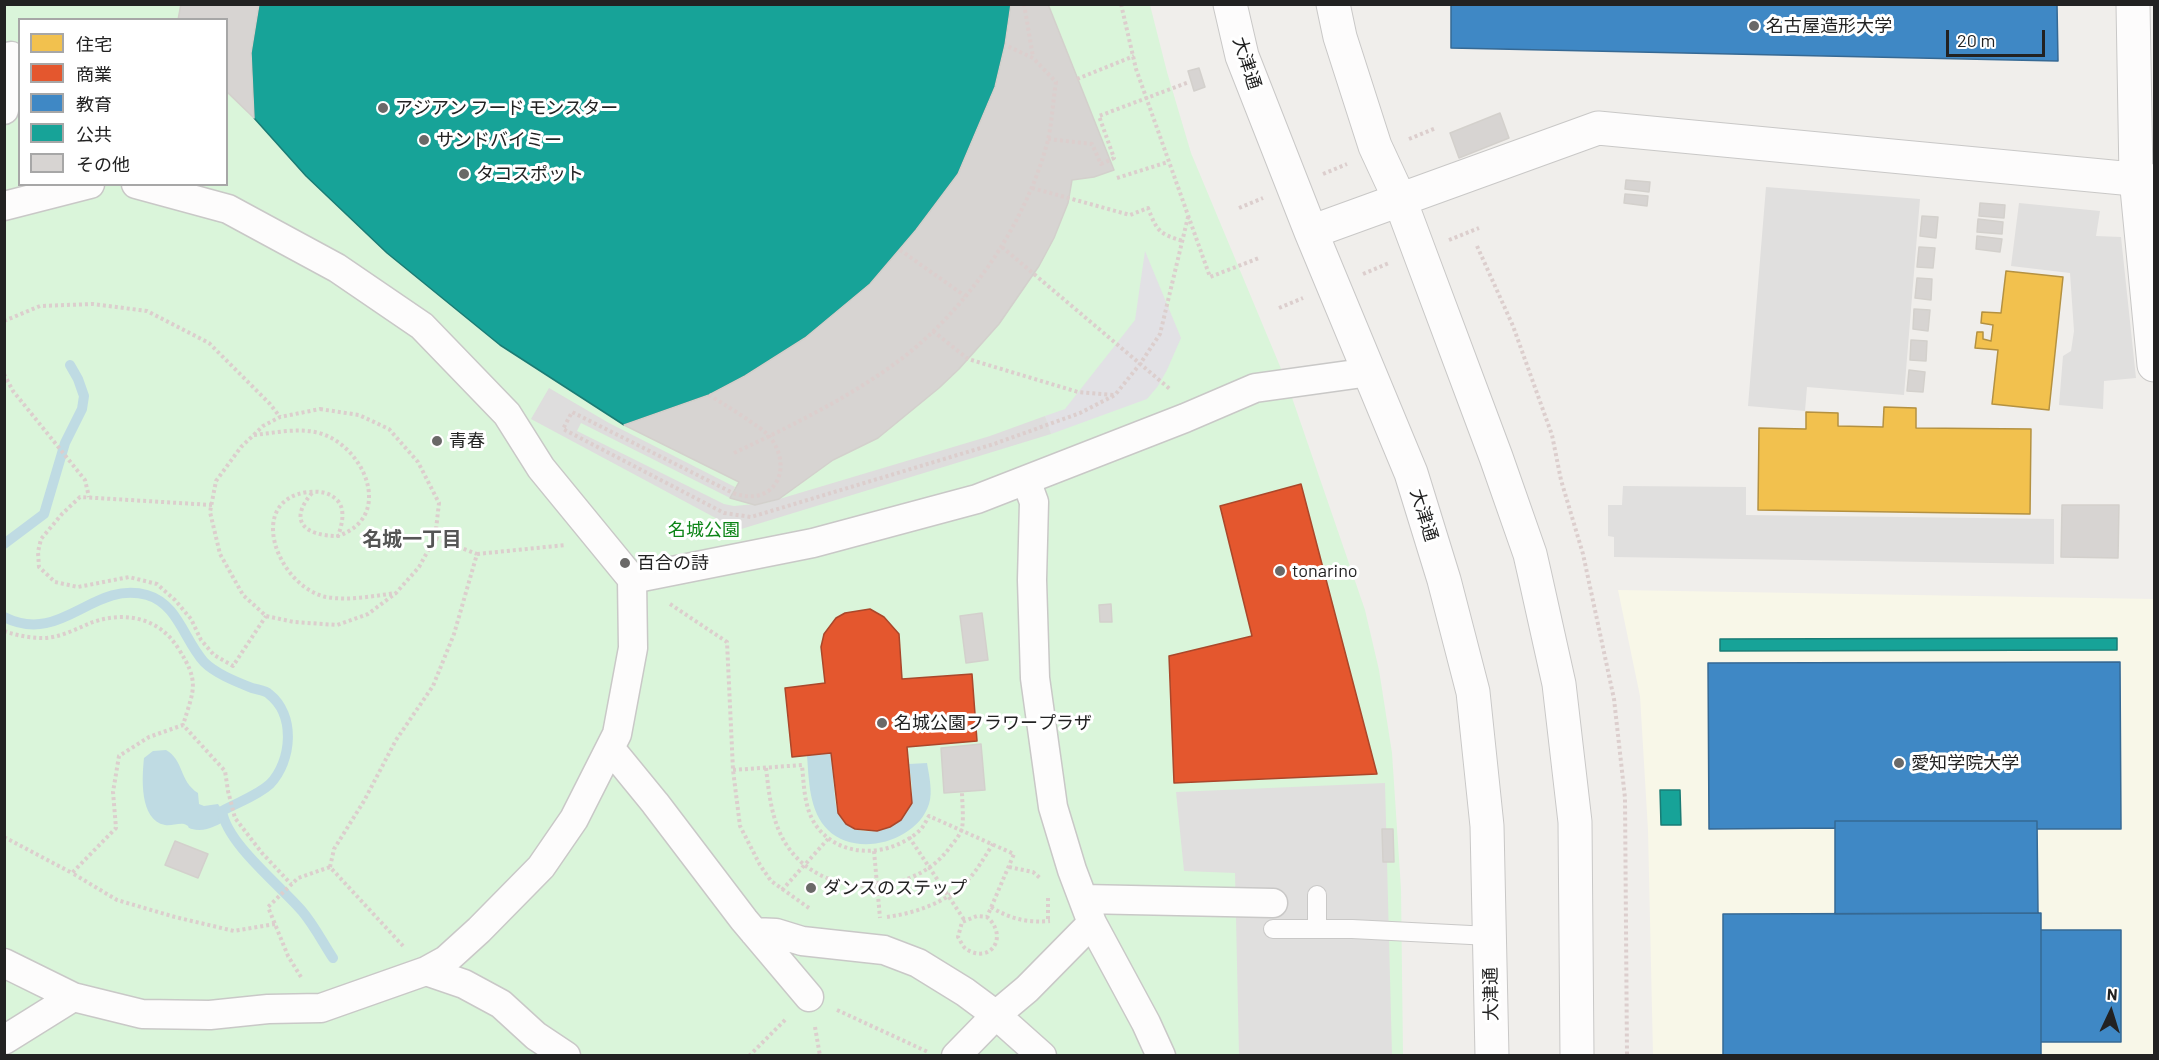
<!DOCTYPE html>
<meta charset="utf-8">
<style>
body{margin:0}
#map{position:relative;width:2159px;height:1060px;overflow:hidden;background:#f0eeeb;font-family:Barlow,"Noto Sans JP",sans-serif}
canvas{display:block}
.frame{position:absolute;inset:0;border:6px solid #222;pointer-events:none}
.legend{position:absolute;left:18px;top:18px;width:210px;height:168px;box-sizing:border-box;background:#fff;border:2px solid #a7a7a7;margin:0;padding:8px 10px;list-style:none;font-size:18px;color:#222}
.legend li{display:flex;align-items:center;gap:12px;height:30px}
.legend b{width:30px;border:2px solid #a7a7a7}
.north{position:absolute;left:2081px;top:982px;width:60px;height:60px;-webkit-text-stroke:4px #fff;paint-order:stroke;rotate:4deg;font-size:16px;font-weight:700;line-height:24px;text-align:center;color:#222}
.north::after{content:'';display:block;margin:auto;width:21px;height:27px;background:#222;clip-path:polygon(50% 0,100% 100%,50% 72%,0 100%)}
.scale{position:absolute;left:1946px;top:30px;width:99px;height:27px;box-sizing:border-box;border:3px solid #222;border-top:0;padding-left:8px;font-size:18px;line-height:21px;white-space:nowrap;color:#222;-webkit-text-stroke:4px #fff;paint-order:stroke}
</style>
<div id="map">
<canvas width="2159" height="1060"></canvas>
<div class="frame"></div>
<ul class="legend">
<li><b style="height:16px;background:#f2c14e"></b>住宅</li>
<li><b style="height:16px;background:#e4572e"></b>商業</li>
<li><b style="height:16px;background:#3f88c5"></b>教育</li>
<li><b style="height:16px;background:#17a398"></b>公共</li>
<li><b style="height:16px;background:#d7d4d2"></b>その他</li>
</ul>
<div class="north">N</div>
<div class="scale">20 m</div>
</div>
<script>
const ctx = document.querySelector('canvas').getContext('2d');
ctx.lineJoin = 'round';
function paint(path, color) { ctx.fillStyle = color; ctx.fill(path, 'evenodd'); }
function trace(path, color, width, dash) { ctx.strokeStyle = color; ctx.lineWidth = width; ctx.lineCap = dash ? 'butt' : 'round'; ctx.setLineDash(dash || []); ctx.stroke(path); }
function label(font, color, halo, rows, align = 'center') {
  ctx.font = font + ' Barlow,"Noto Sans JP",sans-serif'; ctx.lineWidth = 6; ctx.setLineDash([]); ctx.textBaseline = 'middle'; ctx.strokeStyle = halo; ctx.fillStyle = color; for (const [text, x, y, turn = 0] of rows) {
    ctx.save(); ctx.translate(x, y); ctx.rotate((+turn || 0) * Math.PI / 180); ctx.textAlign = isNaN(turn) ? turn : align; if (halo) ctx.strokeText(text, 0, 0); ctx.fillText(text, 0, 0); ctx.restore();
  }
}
paint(new Path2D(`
 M1618,590L2153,599L2154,1055H1653L1648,830L1640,696Z`), '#f8f7e8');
paint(new Path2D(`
 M5,5H1150L1167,72L1191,153L1287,383L1365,610L1379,670L1392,753L1401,889L1403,1055L5,1056ZM20,20H226V184H20Z`), '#daf5da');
paint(new Path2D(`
 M1766,187L1920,199L1904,395L1807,387L1805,411L1748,406Z
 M2019,203L2100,211L2096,236L2121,237L2136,378L2104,381L2103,409L2059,405L2063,356L2071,351L2074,331L2070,273L2011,266Z
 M1623,486L1746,487V515L2054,519V564L1614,557V537L1608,536V505H1622Z
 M1385,783L1392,1055L1262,1056V1054L1239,1055L1235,873L1184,871L1176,792Z`), '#e0dfde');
paint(new Path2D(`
 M1145,251L1181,338L1167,370L1158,386L1147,399L1051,434L1045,416L1065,409L1135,320Z`), '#e2e1e5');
paint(new Path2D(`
 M166,750C184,760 179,781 198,793L199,804L204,806L218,804L228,819C218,825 205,833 192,829C185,827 192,827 184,824C178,823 171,826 165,825C139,820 142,777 144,758L153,751Z
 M831,753C833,766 834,804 838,813C851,843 900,833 910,806C915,795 910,776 909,764L927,763C929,775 933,792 929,804C917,842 856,858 828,830C809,811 809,781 807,755Z`), '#bfdbe3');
paint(new Path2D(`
 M549,388L609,423L735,487L730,498L581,423L577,431L724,504L734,506L766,503L990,436L1045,416L1051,434L738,530L531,419Z`), '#dedddd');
const homes = new Path2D(`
 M2006,271L2063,277L2049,410L1992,404L1998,350L1975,348L1977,332H1983V339L1991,341L1993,325L1981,323L1982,312L2001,313Z
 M1884,407L1916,408V428L2031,429L2030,514L1758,510L1759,428L1806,429V412L1838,413V426L1883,427Z`);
paint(homes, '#f2c14e');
trace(homes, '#b49141', 1.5);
const shops = new Path2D(`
 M1301,484L1377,774L1174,783L1169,656L1252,636L1220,506Z
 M870,609L884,617L899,634L902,679L972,674L977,741L907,747L912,803L901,820L890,827L877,831L855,829L846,824L838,813L831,753L792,757L785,688L825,683L821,647L824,634L836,618L845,613Z`);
paint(shops, '#e4572e');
trace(shops, '#aa472a', 1.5);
const schools = new Path2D(`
 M1451,4H2057L2058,61L1451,48Z
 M2120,662L2121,829H2037V821H1835V828L1709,829L1708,663Z
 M1835,821H2037L2038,913L1835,914Z
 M2041,913V1056H1723V914Z
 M2041,930H2121V1042H2041Z`);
paint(schools, '#3f88c5');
trace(schools, '#366994', 1.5);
const public = new Path2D(`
 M259,4H1011L1005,45L995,87L958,174L916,230L870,284L805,338L745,376L709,395L624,425L500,345L387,253L306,176L254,118L251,53Z
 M2117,638V650L1720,651V639Z
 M1660,790H1680L1681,825H1661Z`);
paint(public, '#17a398');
trace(public, '#1a7c75', 1.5);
trace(new Path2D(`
 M4,544L44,514L65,443L82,409L84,396L78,379L70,365
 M4,617C62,646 92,580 147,595C178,604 184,640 204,662C216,674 237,682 252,688C258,690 265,690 269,694C296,715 292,761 270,784C257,796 238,802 222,811C227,844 281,886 302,911C314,925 323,943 333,958`), '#bfdbe3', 10);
const building = new Path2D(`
 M181,4H259L251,53L254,118L226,91V20H178Z
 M1011,4H1048L1114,170L1094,177L1072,180L1068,203L1054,238L1039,266L999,324L959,369L939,388L878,438L833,460L779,499L755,505L730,498L739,482L624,425L709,395L745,376L805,338L870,284L916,230L958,174L995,87L1005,45Z
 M1199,68L1205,87L1194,91L1188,71Z
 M1500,113L1509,138L1459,158L1450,133Z
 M1626,180L1650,182L1649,192L1625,189Z
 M1625,194L1648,196L1647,206L1624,203Z
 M1980,203L2005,205L2004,218L1979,216Z
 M1922,216L1938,217L1936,238L1920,236Z
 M1978,219L2003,222L2002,234L1977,232Z
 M1977,236L2002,239L2000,252L1976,249Z
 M1919,247L1935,248L1933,268L1917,267Z
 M1917,278L1932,279L1931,300L1915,298Z
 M1914,309L1930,310L1928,331L1913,329Z
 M1911,340L1927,341L1926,361L1910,360Z
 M1909,370L1925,372L1923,392L1907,391Z
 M2062,505H2119L2118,558L2061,557Z
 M1111,604L1112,622H1100L1099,605Z
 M982,613L988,660L966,663L960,616Z
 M981,744L985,790L944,793L941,748Z
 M1382,829H1393L1394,862H1383Z
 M175,841L208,854L198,878L165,865Z`);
paint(building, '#d7d4d2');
trace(building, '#d3d0cc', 1.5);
const service = new Path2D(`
 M1317,895V929
 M1273,929H1352L1490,936`);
const pedestrian = new Path2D(`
 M4,110L11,56
 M4,206L90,184
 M1026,480L1034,502L1032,580L1035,678L1053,807L1072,870L1092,923L1146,1023L1161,1056
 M632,579L813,543L977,499L1185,418L1255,388L1370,372
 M610,748L655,803L744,920L809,997
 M1083,899L1273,903
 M754,932L776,933L802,941L884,950L918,963L965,992L996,1015L1042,1056
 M4,963L73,997L142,1014L210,1015L268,1009L321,1008L426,971L446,960L479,930L541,867L574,819L617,734L633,648L632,579L541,468L507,414L422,326L337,268L228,209L136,184
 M426,971L464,984L501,1004L536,1036L566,1056
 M4,1040L73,997
 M956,1056L996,1015L1027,989L1092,923`);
const minor = new Path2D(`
 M2133,4L2136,178L2154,365`);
const tertiary = new Path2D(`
 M1230,4L1242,56L1311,232L1411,473L1444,580L1473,692L1487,826L1492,1056
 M1333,4L1340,37L1375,146L1400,200L1419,251L1496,457L1530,554L1535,576L1559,684L1575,822L1577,1056
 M1311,232L1598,128L2154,181`);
trace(service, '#c9c8c7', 20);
trace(pedestrian, '#c9c8c7', 31);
trace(minor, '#c9c8c7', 35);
trace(tertiary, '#c9c8c7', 35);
trace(new Path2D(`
 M1024,4L1033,57
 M1121,4L1136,69L1210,277L1259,258
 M1077,79L1134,56
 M1048,139L1092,144L1101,164L1114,158L1099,116L1189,82
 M1409,139L1436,128
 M1323,174L1347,164
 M1117,178L1168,162
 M1032,188L1130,215L1148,208C1157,231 1159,234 1183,241
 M1239,208L1263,198
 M1449,240L1479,228
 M1477,246L1513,326L1552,435L1561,480L1583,554L1614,699L1625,798L1627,1056
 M1002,247L1171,390
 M900,250L965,296
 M1363,274L1389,263
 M1279,308L1303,298
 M4,321L40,306L93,304L147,311L209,343L270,404L280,417
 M933,331L968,359L1078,392L1114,395
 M4,374L13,391L85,480L89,497
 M709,395C722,403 763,428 770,437C795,470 773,508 733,493L572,412L563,429L724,513L751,517L994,444L1080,413L1115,395L1140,364L1160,334L1188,217
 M320,409L359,415L389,429L418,462L439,503L435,538L419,567L396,593L368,614L337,625L294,622L266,616L243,595L220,554L210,512L216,481L241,447L263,426L280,417Z
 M254,435C274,433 295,428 315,432C362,441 397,516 338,536C342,525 346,509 337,500C329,492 319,491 308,492C245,500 277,586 326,597C349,601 373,596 396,593
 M734,453C787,428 838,403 886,370C961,319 1025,228 1048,140C1052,122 1053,101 1056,82L1033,58L1005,45
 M312,493C287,522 306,536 338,536
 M212,505L80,497L62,514L41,539L38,552L39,567L55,582L78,587L129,577L157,584L175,600L191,619L201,640L214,655L233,666L266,616
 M477,554L566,545
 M670,604L727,642L733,770L740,826L760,865L771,881L809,908
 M4,631C18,636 31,638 45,638C62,637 78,628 93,622C126,611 159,618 178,648C200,682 194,689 183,725
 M766,768C770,802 773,835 799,860C839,899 918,893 950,847C954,842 961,834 962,828C964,817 962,803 962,791
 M733,770L802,765C804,785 804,807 815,824C838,859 889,858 919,831C923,828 926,821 929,816L1014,854L987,917L977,916L962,922L958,937C960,940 963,947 966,949C991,965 1009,936 987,917
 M4,837L72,873
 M909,837L965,921
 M874,851L880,918
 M330,867L334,849L364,801L396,740L433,686L454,634L477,554L435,538
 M1009,867L1033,872L1041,879
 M782,890L828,839
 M1048,898V922
 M991,907C1010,919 1028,923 1050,921
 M887,917C916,913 948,902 968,880C978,869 985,856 993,844
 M275,924L234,931L175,917L117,900L72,873L116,828L113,792L119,756L149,737L183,725L225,771L228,791L235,818L262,853L291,884
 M301,977L288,956L268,907L298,878L330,867L403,946
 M837,1010L928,1052
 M815,1027L820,1056
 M749,1056L787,1018`), '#dccecd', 4, [3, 3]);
trace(service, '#fdfcfc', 18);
trace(pedestrian, '#fdfcfc', 28);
trace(minor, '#fdfcfc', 33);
trace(tertiary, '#fdfcfc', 33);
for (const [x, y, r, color] of [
 [1754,26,6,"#6a6968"],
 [383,108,6,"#6a6968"],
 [424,140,6,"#6a6968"],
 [464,174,6,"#6a6968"],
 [437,441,6,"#6a6968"],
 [625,563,6,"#6a6968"],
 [1280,571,6,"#6a6968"],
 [882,723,6,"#6a6968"],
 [1899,763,6,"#6a6968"],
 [811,888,6,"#6a6968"]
]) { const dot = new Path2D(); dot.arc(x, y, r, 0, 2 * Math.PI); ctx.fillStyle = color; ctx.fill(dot); trace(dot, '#fff', 2); }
label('18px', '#222', '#fff', [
 ["名古屋造形大学",1766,26],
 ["アジアン フード モンスター",395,108],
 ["サンドバイミー",436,140],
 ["タコスポット",476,174],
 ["青春",449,441],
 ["百合の詩",637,563],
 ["tonarino",1292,571],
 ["名城公園フラワープラザ",894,723],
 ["愛知学院大学",1911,763],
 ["ダンスのステップ",823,888]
], 'left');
label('18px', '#222', '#fff', [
 ["大津通",1247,63,72],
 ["大津通",1424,515,73],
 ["大津通",1491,994,-91]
]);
label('18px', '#0c8416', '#fff', [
 ["名城公園",704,530]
]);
label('bold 20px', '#555', '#fff', [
 ["名城一丁目",412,539]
]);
</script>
